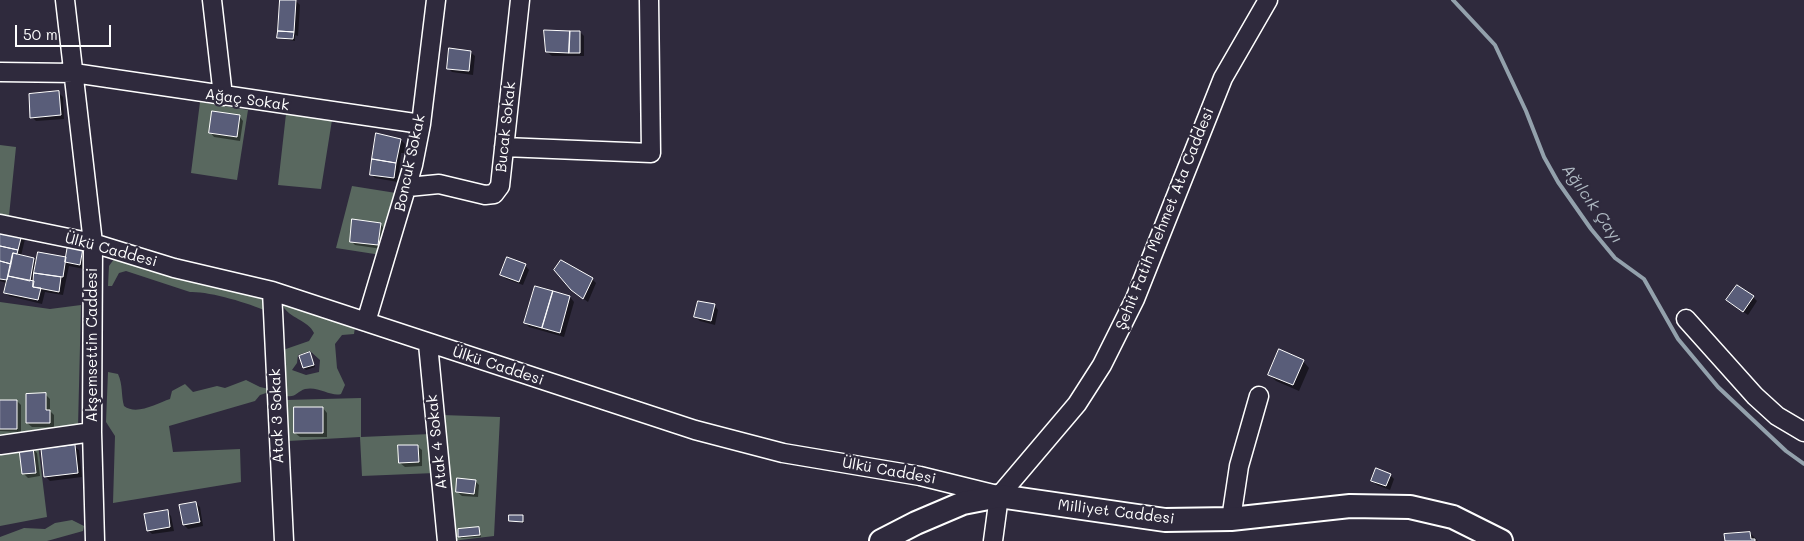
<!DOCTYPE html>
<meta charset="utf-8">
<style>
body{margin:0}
#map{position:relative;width:1804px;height:541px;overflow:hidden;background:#2f2a3d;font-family:Mali,sans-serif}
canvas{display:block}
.scale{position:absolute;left:15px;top:25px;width:96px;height:22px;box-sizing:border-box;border:2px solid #fff;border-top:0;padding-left:6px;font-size:15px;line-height:18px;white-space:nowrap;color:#fff;-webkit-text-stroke:4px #2f2a3d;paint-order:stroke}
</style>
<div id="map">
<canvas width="1804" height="541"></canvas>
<div class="scale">50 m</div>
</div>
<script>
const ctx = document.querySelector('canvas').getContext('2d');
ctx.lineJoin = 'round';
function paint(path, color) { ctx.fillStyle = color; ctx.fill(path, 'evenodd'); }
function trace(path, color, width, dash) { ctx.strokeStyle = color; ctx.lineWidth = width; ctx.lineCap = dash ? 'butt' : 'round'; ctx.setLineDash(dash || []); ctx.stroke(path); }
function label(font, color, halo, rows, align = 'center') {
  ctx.font = font + ' Mali,sans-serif'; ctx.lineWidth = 4.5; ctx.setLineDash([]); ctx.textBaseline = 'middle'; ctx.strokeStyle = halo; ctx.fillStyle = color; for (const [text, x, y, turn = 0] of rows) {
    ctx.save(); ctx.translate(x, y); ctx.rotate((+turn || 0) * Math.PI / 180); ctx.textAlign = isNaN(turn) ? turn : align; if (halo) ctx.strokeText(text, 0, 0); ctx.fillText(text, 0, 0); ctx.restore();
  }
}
paint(new Path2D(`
 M200,102L248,110L237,180L191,173Z
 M286,114L332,120L321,189L278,185Z
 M0,145L16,147L9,216L0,214Z
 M352,186L396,193L381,255L336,248Z
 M114,259L269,295L266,311C249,303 208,291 190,292L126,271L119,273L112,286H108L109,266Z
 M0,302L50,309L81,305L78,427L0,438Z
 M284,303L355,327L354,334L342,335L335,344L337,368L345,385L341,394C331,397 319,386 305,389C298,391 295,398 287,396L281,385L283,350L309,341L314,333C308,320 289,318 283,306ZM310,351L320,360L319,372L306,375L292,370L297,363L298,355Z
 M108,372L118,374C123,385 121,395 124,406C137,416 157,403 170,399L172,391L185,384L193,392L217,386L225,388L246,380L260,387L269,389V392L260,395L255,401L169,426L173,452L240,449L241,482L113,503L115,436L106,422Z
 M361,398V437L431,434L435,473L362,476L360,437L288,441L286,400Z
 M442,415L500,417L494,536L452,541Z
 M38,444L47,517L0,526V450Z
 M72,520L84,526L83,531L47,541H0V537L24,528L45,529L55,523Z`), '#59685f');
paint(new Path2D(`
 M281,0L296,1L300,5L298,36L295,35V41L279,38Z
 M580,32L584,36V56H552L547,52Z
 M470,52L475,56L473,75L452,72L448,68Z
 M58,92L63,97L64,119L36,121L32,117Z
 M239,116L243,121L240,141L214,137L210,132Z
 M401,140L405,144L404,153H401L398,182L375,178L371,174Z
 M380,224L384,228L382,249L355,245L351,241Z
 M0,230L21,235L25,239L21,256L34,259L38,263L67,259L83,250L87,254L84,269L69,266L63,295L45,292L42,304L9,296L5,292L6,283L0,281Z
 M525,265L529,270L523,285L506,279L502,275Z
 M592,279L596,283L588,302L577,294Z
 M536,288L570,297L574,302L564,337L529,327L525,323Z
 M1753,297L1757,301L1748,315L1732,304Z
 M714,305L718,310L715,325L700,321L695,317Z
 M311,356L315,367L306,370L304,368Z
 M1303,361L1309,368L1299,391L1276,381L1269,374Z
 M45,394L50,399V411L54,415V427H32L27,423Z
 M0,401H17L21,405V432L0,431Z
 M323,408L327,413V437H300L295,433Z
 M74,446L79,450L82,477L50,481L45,476Z
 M417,446L422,450V466L405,467L400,463Z
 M32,448L37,453L40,476L28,478L24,474Z
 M1390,475L1394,479L1390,490L1377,485L1373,481Z
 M475,481L479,485L478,497L462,496L457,492Z
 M195,503L200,507L203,526L188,529L184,525Z
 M167,512L171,516L174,531L152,534L148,530Z
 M522,516L524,523L510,521Z
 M478,528L481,537L461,538L460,536Z
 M1750,533L1758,541H1726Z`), '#0007');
trace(new Path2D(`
 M1453,0L1495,45L1526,111L1544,157L1558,182L1591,229L1615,258L1644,279L1678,339L1718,387L1786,451L1804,464`), '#93a1ac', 4);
const building = new Path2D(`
 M280,0H296L294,32L278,31Z
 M544,30L570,31L569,53L546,52Z
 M278,31L294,32L293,39L277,38Z
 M570,31H580V53H569Z
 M449,48L471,51L469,71L447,69Z
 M59,91L61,115L30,118L29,94Z
 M212,111L240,115L237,137L209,133Z
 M376,133L401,139L396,163L372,159Z
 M372,159L396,163L394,178L370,175Z
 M352,219L381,223L378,245L350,242Z
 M0,228L22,234L18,250L0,246Z
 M68,245L83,248L80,265L65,262Z
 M0,246L18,250L17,254L13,253L11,264L0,261Z
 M38,252L66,257L63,277L34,273Z
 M13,253L34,258L30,281L8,276Z
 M507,257L526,264L519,282L500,275Z
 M561,260L593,278L583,299L571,290L554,270Z
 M0,261L11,264L7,280L0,279Z
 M34,273L61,277L59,292L33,287Z
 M8,276L34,281L33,287L41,288L38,300L4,293Z
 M1737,285L1754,296L1743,312L1726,300Z
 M535,286L553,291L542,328L524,323Z
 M553,291L570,296L560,333L542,328Z
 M698,301L715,304L711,321L694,317Z
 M1279,349L1304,360L1293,385L1268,375Z
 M310,352L314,365L303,368L299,356Z
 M46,393V410H50V423H26V394Z
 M0,400H17V429H0Z
 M294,407H323V433H294Z
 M75,445L78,473L44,477L41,449Z
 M398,445H418L419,462L399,463Z
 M33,447L36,473L22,474L19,449Z
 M1376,468L1391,474L1386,486L1371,481Z
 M457,478L476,480L474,494L456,492Z
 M196,502L200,522L183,525L179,505Z
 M168,510L170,527L147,531L144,514Z
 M509,515H523V522L509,521Z
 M479,527L480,535L458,537V529Z
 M1750,532L1751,539H1755V541H1725L1724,534Z`);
paint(building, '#595d79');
trace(building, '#fff', 1);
const minor = new Path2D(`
 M65,0L93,243L92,432L95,541
 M212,0L223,96
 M0,72L74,73L421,124
 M504,147L651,153L649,0
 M408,187L439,184L485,195L494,194L500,186L520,0
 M0,224L93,243L174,268L272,291L695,430L783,453L920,476L997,495
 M272,291L284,541
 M1686,319L1755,396L1777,416L1804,432
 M366,322L413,165L421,124L436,0
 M428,344L447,541
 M0,445L92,432
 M999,496L1077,404L1102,365L1135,299L1223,78L1268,0
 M1231,519L1239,466L1259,396
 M993,541L999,496`);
const major = new Path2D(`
 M881,541L916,523L963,503L999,496L1165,520L1231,519L1350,506L1410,507L1453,517L1501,541`);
trace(minor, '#fff', 21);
trace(major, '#fff', 26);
trace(minor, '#2f2a3d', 18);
trace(major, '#2f2a3d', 22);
label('15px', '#fff', '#2f2a3d', [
 ["Ağaç Sokak",247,100,8],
 ["Bucak Sokak",506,127,-84],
 ["Boncuk Sokak",410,163,-78],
 ["Şehit Fatih Mehmet Ata Caddesi",1165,219,-68],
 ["Ülkü Caddesi",111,250,15],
 ["Akşemsettin Caddesi",92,345,-90],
 ["Ülkü Caddesi",498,366,18],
 ["Atak 3 Sokak",277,416,-92],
 ["Atak 4 Sokak",437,442,-96],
 ["Ülkü Caddesi",889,471,10],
 ["Milliyet Caddesi",1116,512,7]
]);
label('italic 16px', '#aeb8c1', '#2f2a3d', [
 ["Ağılcık Çayı",1592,204,55]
]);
</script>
